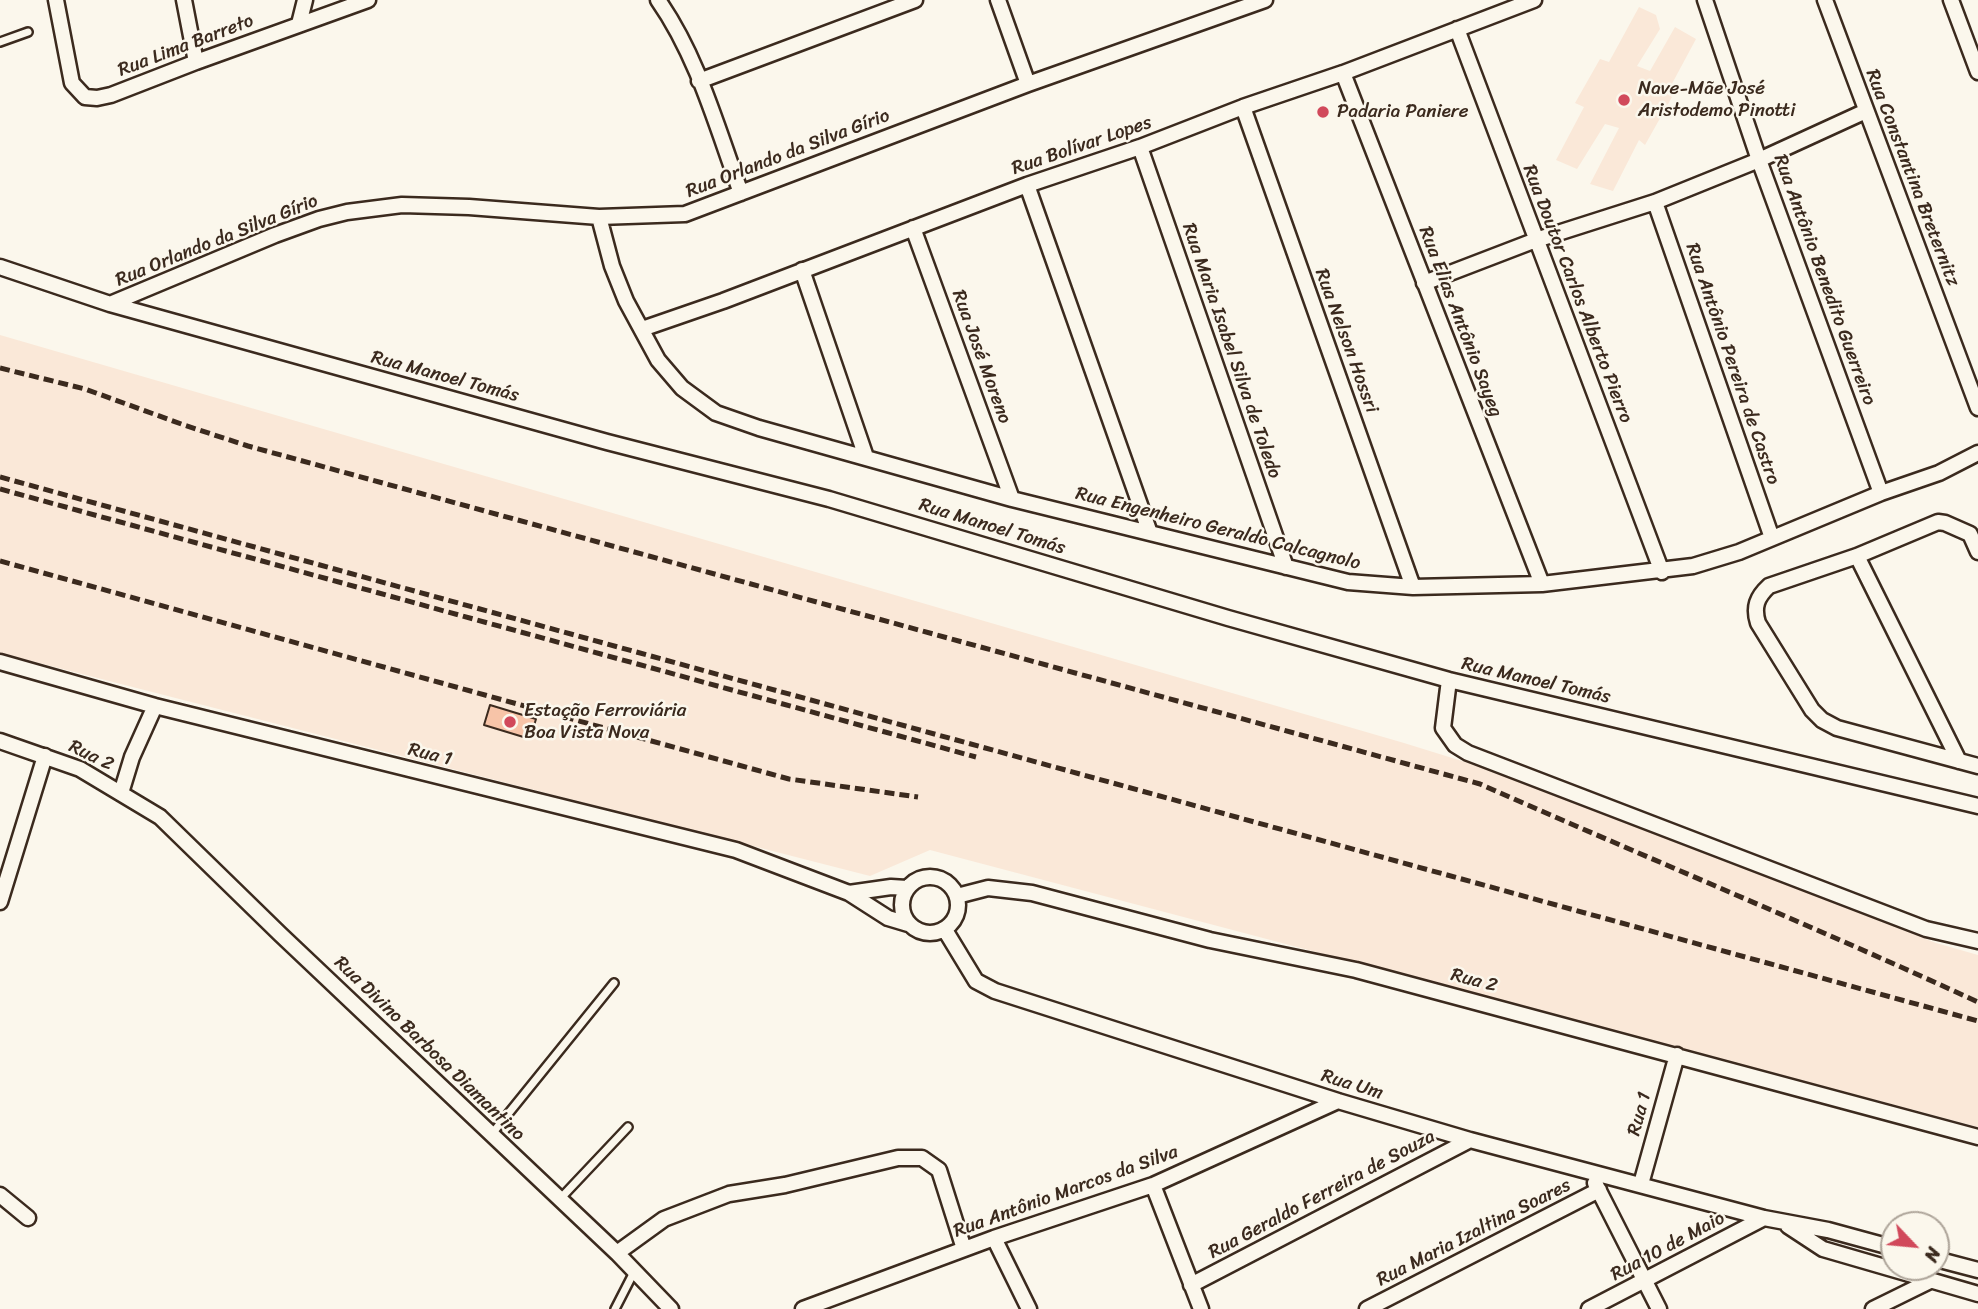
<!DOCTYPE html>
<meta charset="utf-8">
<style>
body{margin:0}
#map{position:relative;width:1978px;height:1309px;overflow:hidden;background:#fbf7ec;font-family:Sriracha,sans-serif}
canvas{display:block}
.north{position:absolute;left:1880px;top:1211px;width:70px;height:70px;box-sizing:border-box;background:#fbf7ec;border:2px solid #aea59a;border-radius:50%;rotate:116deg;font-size:19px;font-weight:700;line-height:28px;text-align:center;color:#3b2a1e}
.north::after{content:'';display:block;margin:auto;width:24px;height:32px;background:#d1495b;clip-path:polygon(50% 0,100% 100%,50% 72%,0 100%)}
</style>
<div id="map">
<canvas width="1978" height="1309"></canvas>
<div class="north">N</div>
</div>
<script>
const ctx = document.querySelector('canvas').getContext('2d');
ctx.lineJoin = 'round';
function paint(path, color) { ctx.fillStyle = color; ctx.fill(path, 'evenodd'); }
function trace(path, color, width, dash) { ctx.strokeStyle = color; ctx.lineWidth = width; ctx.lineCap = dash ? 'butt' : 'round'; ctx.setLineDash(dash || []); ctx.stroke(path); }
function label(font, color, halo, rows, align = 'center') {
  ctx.font = font + ' Sriracha,sans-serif'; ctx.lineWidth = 5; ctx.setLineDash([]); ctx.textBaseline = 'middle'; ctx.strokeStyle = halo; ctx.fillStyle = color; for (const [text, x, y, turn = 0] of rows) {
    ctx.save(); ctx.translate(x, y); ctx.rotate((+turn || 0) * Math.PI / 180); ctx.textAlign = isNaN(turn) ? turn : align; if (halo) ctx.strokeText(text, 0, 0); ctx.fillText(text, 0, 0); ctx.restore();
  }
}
paint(new Path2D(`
 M1639,7L1656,15L1660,29L1637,66L1650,71L1675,27L1696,39L1667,93L1672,97L1645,145L1639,140L1613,191L1590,184L1619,128L1605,124L1577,169L1556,160L1584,107L1575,103L1600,59L1609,62Z
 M0,335L1404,743L1507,775L1936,943L1978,955V1127L930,850L870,876L0,653Z`), '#fae8d8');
const building = new Path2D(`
 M490,705L536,719L530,739L484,725Z`);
paint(building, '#f7c4a8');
trace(building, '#3b2a1e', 2);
const lane = new Path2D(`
 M0,42L28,32
 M491,1135L614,983
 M560,1199L628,1127
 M615,1309L634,1272`);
const street = new Path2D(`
 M56,0L72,83L85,97L97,98L111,95L196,62L368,0
 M184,0L196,62
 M658,0C698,57 717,128 741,193
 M998,0L1028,84
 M1705,0L1759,160L1881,493
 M1825,0L1978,408
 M1951,0L1978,72
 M299,24L305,0
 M1457,29L1662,572
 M1343,73L1542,584
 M699,81L915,0
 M1243,107L1413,587
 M1140,147L1286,567
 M1027,185L1150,533
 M1655,202L1772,538
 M599,217L612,266L626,301L658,360L682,388L716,413L759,428L1012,499L1348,582L1413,587L1542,584L1693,566L1739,552L1881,493L1939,473L1978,453
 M913,228L1012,499
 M0,267L110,304L607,442L829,499L1228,618L1449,680L1978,806
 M802,270L866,457
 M1424,283L1536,240L1655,202L1759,160L1866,111
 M110,304L275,235L319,219L347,212L402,205L469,207L599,217L685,214L1028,84L1265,0
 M642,329L723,301L1027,185L1140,147L1243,107L1343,73L1534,0
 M1970,534L1945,523L1938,522L1857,556L1769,586C1757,597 1753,607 1758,623L1812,710L1822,720L1837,728L1978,766
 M1970,534L1978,552
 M1857,556L1959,761
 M0,662L155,706L736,850L849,893L888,918L908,924
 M1449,680L1443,728L1455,745L1468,753L1926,929L1978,941
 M0,741L80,769L160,817L280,934L617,1253L671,1309
 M121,793L132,757L155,706
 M902 905a28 28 0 1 1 56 0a28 28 0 1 1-56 0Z
 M849,893L891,887L907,888
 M957,896L988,888L1032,893L1210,940L1356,970L1978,1137
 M0,902L45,756
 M945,930L976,981L995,991L1338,1101L1470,1140L1764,1218L1828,1230L1894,1248
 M1595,1183L1659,1309
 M1641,1184L1677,1055
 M1153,1185L1201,1309
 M0,1195L28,1218
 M1788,1226L1823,1249L1978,1294
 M994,1238L1029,1309
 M617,1253L664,1219L729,1194L785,1185L898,1158H922L939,1170L964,1249
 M1936,1259L1978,1270
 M1191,1285L1470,1140
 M803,1309L994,1238L1153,1185L1338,1101
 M1367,1309L1599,1190
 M1589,1309L1764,1218
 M1873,1309L1930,1281`);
trace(lane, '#3b2a1e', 12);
trace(street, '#3b2a1e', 19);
trace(lane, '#fbf7ec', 7);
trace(street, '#fbf7ec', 14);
trace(new Path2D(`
 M0,368L85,389L184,425L248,446L1480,784C1645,857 1813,926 1978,1002
 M0,477L1978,1021
 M0,489L976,757
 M0,561L789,779L918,797`), '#3b2a1e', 5, [10, 5]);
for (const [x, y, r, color] of [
 [1624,100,7,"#d1495b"],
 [1323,112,7,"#d1495b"],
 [510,722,7,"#d1495b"]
]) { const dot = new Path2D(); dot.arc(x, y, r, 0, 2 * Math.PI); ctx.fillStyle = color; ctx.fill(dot); trace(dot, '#fbf7ec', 2.5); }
label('19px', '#3b2a1e', '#fbf7ec', [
 ["Rua Lima Barreto",186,46,-21],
 ["Rua Bolívar Lopes",1082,146,-19],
 ["Rua Orlando da Silva Gírio",788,154,-21],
 ["Rua Constantina Breternitz",1912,178,69],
 ["Rua Orlando da Silva Gírio",217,241,-22],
 ["Rua Antônio Benedito Guerreiro",1824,280,70],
 ["Rua Doutor Carlos Alberto Pierro",1577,294,69],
 ["Rua Elias Antônio Sayeg",1460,322,69],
 ["Rua Nelson Hossri",1346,341,70],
 ["Rua Maria Isabel Silva de Toledo",1231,351,71],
 ["Rua José Moreno",981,357,70],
 ["Rua Antônio Pereira de Castro",1732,364,71],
 ["Rua Manoel Tomás",445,377,15],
 ["Rua Manoel Tomás",992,527,17],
 ["Rua Engenheiro Geraldo Calcagnolo",1218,529,14],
 ["Rua Manoel Tomás",1536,681,13],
 ["Rua 1",430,755,14],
 ["Rua 2",91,756,26],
 ["Rua 2",1474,981,15],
 ["Rua Divino Barbosa Diamantino",429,1049,44],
 ["Rua Um",1352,1085,17],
 ["Rua 1",1640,1114,-75],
 ["Rua Antônio Marcos da Silva",1066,1192,-20],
 ["Rua Geraldo Ferreira de Souza",1322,1195,-28],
 ["Rua Maria Izaltina Soares",1474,1233,-27],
 ["Rua 10 de Maio",1668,1247,-28]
]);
label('19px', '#3b2a1e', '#fbf7ec', [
 ["Nave-Mãe José",1638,89],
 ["Aristodemo Pinotti",1638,111],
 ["Padaria Paniere",1337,112],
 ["Estação Ferroviária",524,711],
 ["Boa Vista Nova",524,733]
], 'left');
</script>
